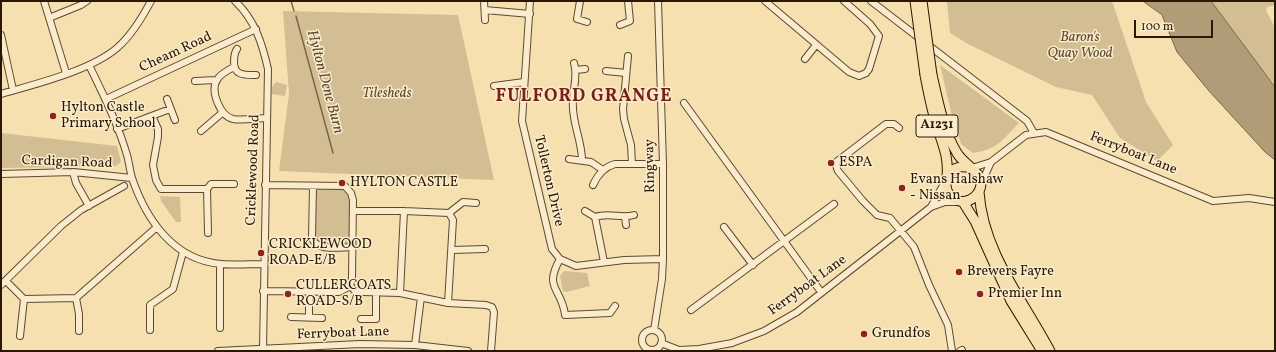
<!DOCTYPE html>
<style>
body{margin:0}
#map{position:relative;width:1276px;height:352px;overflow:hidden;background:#f6e0b0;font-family:Vollkorn,serif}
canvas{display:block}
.frame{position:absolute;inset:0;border:2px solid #281804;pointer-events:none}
.scale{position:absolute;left:1134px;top:20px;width:79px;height:18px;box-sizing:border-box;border:2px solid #281804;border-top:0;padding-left:5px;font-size:12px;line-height:14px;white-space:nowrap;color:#281804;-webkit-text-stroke:3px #f9ebcc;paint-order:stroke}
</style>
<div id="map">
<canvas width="1276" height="352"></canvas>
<div class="frame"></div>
<div class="scale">100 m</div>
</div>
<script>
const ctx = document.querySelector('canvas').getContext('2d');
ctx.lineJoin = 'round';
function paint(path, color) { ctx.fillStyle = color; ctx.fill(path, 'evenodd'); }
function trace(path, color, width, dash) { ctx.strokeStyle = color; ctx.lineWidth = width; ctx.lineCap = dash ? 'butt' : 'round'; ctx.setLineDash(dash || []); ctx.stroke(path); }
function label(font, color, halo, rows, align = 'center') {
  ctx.font = font + ' Vollkorn,serif'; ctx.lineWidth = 3; ctx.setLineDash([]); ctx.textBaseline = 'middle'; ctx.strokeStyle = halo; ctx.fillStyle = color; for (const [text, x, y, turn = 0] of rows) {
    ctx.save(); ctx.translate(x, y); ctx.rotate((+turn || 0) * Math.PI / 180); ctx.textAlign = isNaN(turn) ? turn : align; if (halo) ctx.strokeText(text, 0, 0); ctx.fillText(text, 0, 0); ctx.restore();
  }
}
paint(new Path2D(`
 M947,1H1112L1146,102L1173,145L1157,161L1120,138L1092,95L1056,87L968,44L950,33Z
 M1211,1H1275V5L1267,7L1266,10L1275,28V85L1254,60Z
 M283,11L458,15L494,180L279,171L289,94Z
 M940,65L1019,123C1003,139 997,150 973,153L961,144L951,112Z
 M276,82L287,85L285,96L272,94V87Z
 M1,133L117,146L121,162L116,166L96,165L75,167L1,168Z
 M339,185L351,193L352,247H322L314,242L313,186Z
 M160,196L180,197L181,222H176L161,201Z
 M564,271L587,273L590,286L566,292L563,291L560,276Z`), '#d3be93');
const water = new Path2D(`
 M1143,1H1211L1275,87V160L1265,152L1209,91L1177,52L1162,15Z`);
paint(water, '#b09c76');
trace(water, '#7a6748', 1);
trace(new Path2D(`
 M291,1L294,11
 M296,16L333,153`), '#7a6748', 1.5);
const minor = new Path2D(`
 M44,1L66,73
 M235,1C255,20 262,43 268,69L263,349
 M484,1L485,20
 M530,1L522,121L552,249L560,259L576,266L624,260L663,259
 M580,1L577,19L587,22
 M765,1L849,72L859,76L866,73L869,69L879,36L870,24L844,1
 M871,1L1027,121L1034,133
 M485,10L530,14
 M49,18L81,5L87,1
 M620,25L630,21L628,1
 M1,35L13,90
 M237,49C234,53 234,57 234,62C234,76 245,75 256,75
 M628,56L623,109L624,119L631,145L632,164
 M805,59L816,45
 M574,63C578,76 573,88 573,101C571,121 582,140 582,160
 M89,65C103,94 118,124 127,155C129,162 130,171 132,178C146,219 173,260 221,264C235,265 250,264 264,264
 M234,67C228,70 220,74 217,80C210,91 220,116 233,119C243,121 257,118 267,118
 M576,70L585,69
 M606,71L626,73
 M195,81L216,80
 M494,86L524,82
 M1,94C35,84 90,71 117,48C132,35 142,18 151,1
 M106,99L256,29
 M167,99L175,120
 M684,103L821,292
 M152,116L158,129V137L153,165L156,180L161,189H207
 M899,128L894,124H886L835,163L838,171L863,201L877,215L890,218L914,247L929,285L948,325L952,351
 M117,129L170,109
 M201,131L222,113
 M569,159L591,162L603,170
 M972,168L991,162L1026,135L1046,132L1213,201L1249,198L1275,202
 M73,172L76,183L89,206
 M1,174L73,172L132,178
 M981,184L991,162
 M593,185C598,174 604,167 615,164H663
 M313,186L312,238C317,252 340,247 352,247
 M931,207L945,202H958
 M353,211H404L449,213L453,220L448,303
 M585,211L595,217
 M449,213L463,202L476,203
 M625,217L626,225
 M724,227L753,265
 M208,233L207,189L211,184H234
 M452,250L485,249
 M560,259C543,289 562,288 565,315L610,313L615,306
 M604,262L595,217C609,212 621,219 634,215
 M220,264V328
 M6,281L24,299L76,298L157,227
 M1,285L61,226L81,210L124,186
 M350,286L355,291L363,292L400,293L448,303L486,305L492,307L494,312L491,351
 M263,291L339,292L350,286L352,278L353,200L351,193L345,186L265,185
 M400,293L404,211
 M76,298L79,314V331
 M691,310L834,204
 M291,317L322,318
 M309,318V292
 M361,319H376V292
 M150,330V305L173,289L183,252
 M654,330L662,279L663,259V164L658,1
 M642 340a10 10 0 1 1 20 0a10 10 0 1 1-20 0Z
 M20,336L24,299
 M661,343L679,350L699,349L732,343L764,331L797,312L931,207L945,182
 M415,345L421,297
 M218,351L360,344L415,345L468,351
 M960,351L962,350`);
const highway = new Path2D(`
 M925,75C928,91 931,107 936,123C942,144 949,155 947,177
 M932,75C938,100 943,130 957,153C963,164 980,170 981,183C981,194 970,204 959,201C936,194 946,160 970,168
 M979,192C983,252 1023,300 1050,351
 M963,202L975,221L1011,301L1042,351`);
trace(minor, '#5c4a2f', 8);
trace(highway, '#281804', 11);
trace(minor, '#f9ebcc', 6);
trace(highway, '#f6e0b0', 9);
const highwayBridge = new Path2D(`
 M915,1L925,75
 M922,1L932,75`);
trace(highwayBridge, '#281804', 11, []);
trace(highwayBridge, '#f6e0b0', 9);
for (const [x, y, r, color] of [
 [53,116,4,"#8f2418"],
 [831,163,4,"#8f2418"],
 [342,183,4,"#8f2418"],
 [902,188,4,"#8f2418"],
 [261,253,4,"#8f2418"],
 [959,272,4,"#8f2418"],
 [288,294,4,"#8f2418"],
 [980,294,4,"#8f2418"],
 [864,334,4,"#8f2418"]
]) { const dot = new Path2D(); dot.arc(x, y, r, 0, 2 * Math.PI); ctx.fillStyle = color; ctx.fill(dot); trace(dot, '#f9ebcc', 1.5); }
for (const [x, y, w] of [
 [937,126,42]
]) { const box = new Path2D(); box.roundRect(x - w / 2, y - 11, w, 22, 3); ctx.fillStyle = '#f9ebcc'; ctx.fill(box); trace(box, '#281804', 1); }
label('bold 13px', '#281804', null, [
 ["A1231",937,126]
]);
label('italic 14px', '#5b4a2f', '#f9ebcc', [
 ["Baron's",1080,38],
 ["Quay Wood",1080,54],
 ["Tilesheds",387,94]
]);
label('14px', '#281804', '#f9ebcc', [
 ["Cheam Road",176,53,-25],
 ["Ferryboat Lane",1133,154,22],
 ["Cardigan Road",67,163,2],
 ["Ringway",651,166,-91],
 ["Cricklewood Road",254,170,-88],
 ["Tollerton Drive",548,181,77],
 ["Ferryboat Lane",808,286,-36],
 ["Ferryboat Lane",343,334,-2]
]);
label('14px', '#281804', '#f9ebcc', [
 ["Hylton Castle",61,108],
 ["Primary School",61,124],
 ["ESPA",839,163],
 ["Evans Halshaw",910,180],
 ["- Nissan",910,196],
 ["HYLTON CASTLE",350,183],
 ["CRICKLEWOOD",269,245],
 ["ROAD-E/B",269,261],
 ["Brewers Fayre",967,272],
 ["CULLERCOATS",296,286],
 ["ROAD-S/B",296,302],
 ["Premier Inn",988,294],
 ["Grundfos",872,334]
], 'left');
label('italic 15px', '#5e4d32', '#f9ebcc', [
 ["Hylton Dene Burn",324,82,75]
]);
ctx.letterSpacing = '1px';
label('bold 18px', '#7a1f14', '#f9ebcc', [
 ["FULFORD GRANGE",584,98]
]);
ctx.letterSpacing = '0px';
</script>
